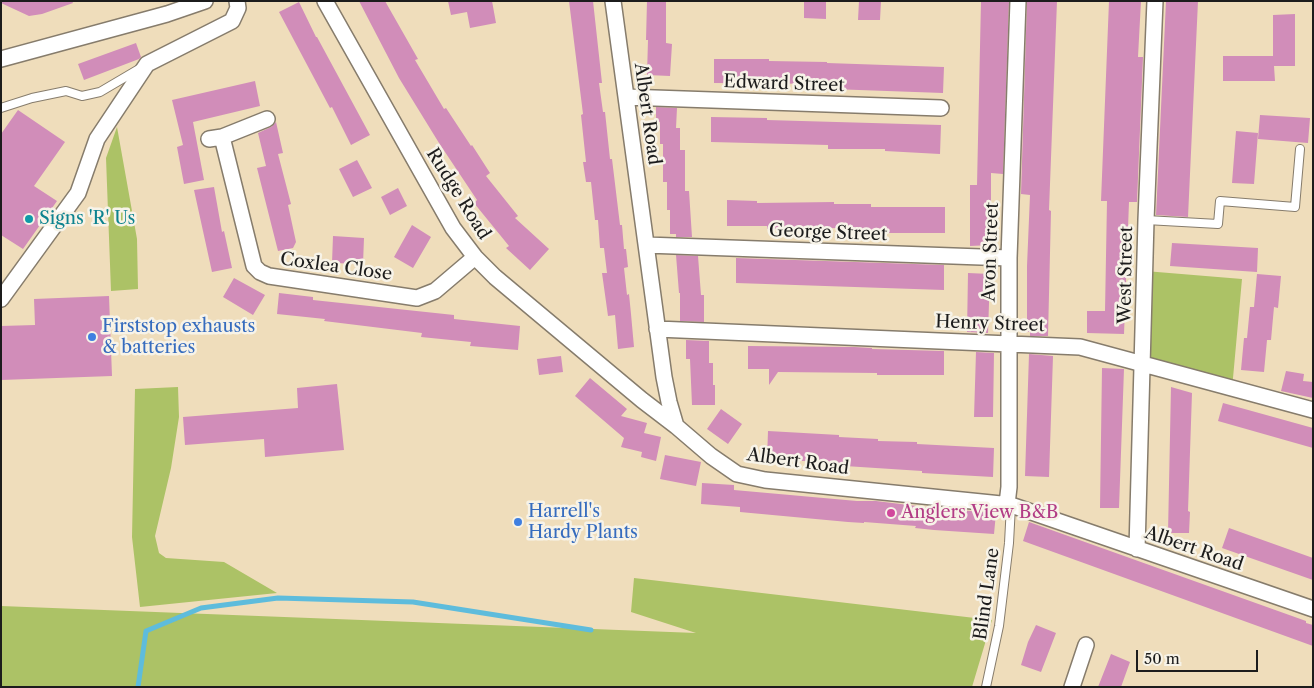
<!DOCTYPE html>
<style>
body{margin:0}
#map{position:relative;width:1314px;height:688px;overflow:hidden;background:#efddbb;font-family:"Libre Caslon Text",serif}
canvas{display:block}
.frame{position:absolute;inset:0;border:2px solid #1c1c1c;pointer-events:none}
.scale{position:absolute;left:1136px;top:650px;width:122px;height:22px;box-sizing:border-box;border:2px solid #1c1c1c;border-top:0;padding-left:6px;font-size:15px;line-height:18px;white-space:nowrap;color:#1c1c1c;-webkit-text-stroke:4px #f7f3e8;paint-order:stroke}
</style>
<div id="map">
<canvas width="1314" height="688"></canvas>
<div class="frame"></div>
<div class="scale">50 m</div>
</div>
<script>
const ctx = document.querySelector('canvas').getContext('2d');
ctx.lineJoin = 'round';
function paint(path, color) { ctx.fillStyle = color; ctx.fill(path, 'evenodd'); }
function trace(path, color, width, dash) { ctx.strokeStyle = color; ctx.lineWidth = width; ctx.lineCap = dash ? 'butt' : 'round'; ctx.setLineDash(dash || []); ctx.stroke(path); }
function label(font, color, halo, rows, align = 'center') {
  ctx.font = font + ' "Libre Caslon Text",serif'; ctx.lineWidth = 5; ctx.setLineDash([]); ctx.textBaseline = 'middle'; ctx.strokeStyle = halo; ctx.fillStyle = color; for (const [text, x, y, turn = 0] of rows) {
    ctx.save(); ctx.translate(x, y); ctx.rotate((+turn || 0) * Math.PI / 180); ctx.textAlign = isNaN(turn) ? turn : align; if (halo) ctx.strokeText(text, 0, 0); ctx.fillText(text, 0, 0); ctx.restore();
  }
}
paint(new Path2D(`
 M117,127L137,239L138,289L111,291L106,158Z
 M1145,271L1242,279L1232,389L1142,363Z
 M178,387L179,417L171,468L155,536L159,553L166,558L224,562L277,593L140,607L132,537L135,389Z
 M634,578L992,620L972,687H1V606L696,633L631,612Z`), '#acc266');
trace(new Path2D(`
 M138,687L146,631L201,608L278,598L413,602L591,630`), '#5ebcdc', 5);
paint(new Path2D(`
 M1,1H72L73,3L42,14L29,16L1,3Z
 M359,1H385L418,59L415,60L444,109L446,108L471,146L472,145L490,173L486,176L518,216L515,218L549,249L530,270L506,248L509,246L474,203L477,200L439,143L399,78Z
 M448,1H492L496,23L470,28L467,12L451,15Z
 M569,1H593L602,83H599L603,112H605L610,159H612L620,225H622L624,249H626L628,267L624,268L627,295L629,294L631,314L634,347L618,349L615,315L608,316L602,273H607L604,248H600L598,220H595L591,182H586L583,162H586L581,115L583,114Z
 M647,1H666V43L672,44L670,76L647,75L648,40H646Z
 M804,1H826V19L804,18Z
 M859,1H881L880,20H858Z
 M981,1H1009L1003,174L991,173V245L970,246V185H977Z
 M1027,1H1057L1049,210L1051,211L1048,336H1030V332H1027V266L1030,195L1021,194Z
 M1109,1H1141L1138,57H1143L1137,202H1129L1124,334L1087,333V311H1105L1107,201H1101Z
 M1166,1H1198L1188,217L1156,215Z
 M299,2L316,37H317L370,135L351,145L332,107L330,108L279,12Z
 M1295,14V66H1274L1275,81H1223V56H1273V15Z
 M136,43L141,57L139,59L84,80L78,64Z
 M714,59H769V61L827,62V63L944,67L943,93L831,89V84L714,83Z
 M255,81L260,106L193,122L204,180L184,184L177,147L183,145L172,100Z
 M656,107L677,108L676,128H680V150H685V191H689L692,237H676V234H670V210H667V182H663V144H660V122H656Z
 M18,110L65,142L34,186L57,201L23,249L1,235V134Z
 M1260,115L1310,118L1308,143L1258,139Z
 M711,117L767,118V120L941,125L940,154L885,151V149H828V145L711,142Z
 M276,122L283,153L278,154L291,204L288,205L296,242L293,248L278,251L257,168L266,166L258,133L271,127Z
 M1236,131L1258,133L1254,184L1232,183Z
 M357,160L372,188L353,197L339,169Z
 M214,187L222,232L224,231L232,268L212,272L194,190Z
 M398,188L407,206L390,215L381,197Z
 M727,200L757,201V203L834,202V204H871V207H945V233H878V230H841V228L767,229V226H727Z
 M412,225L431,237L413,268L394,257Z
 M333,236L364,238L363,264L332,263Z
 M1172,243L1258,248L1257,272L1170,266Z
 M676,255L698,256L701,295H704V322L680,321V293H679Z
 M736,258L944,265V290L736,283Z
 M968,273L990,274L988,333L967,332Z
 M1257,274L1281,276L1278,308L1274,307L1271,340H1267L1264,372L1241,370L1244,338H1247L1250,307H1254Z
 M234,278L265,295L253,315L223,297Z
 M279,293L313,297V300L454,315V319L520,326L518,350L470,346L471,342L421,337L422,333L324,321L325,319L277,314Z
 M109,296L112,376L1,380V326L35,325L34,299Z
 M686,340L709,341V363H713V385H715V405H692L690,359H686Z
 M748,346L854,347L872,348V349L944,351V375H877V373L778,372L769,385V369H748Z
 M976,352L994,353L993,417H974Z
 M1029,354L1053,356L1049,477L1025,476Z
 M561,356L563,372L539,375L537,359Z
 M1102,368L1124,369L1119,508H1100Z
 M1286,371L1304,374L1303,381L1313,382V398L1281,391Z
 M590,378L627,409L621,416L647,423L644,433L661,437L656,461L641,457L642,452L621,447L624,438L575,396Z
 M337,384L344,450L265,457L264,439L185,445L183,417L298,408L297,388Z
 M1171,387L1192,393L1188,511L1190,512L1189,533H1168Z
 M1223,403L1313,428V448L1218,421Z
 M721,409L742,424L728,444L707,429Z
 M768,431L839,435V437L878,439V441L917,442V444L994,448L993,477L922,473V471L845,466V464L806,463V461L767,460Z
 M665,455L701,462L696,486L660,479Z
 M702,483L734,485V490L857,501H876L933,508L996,513L994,534L934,530L915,528L916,526L864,522V523L848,522L740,512V507L701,504Z
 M1029,522L1306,621V623L1313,625V646L1023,541Z
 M1229,528L1313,558V580L1222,548Z
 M1036,625L1056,633L1041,672L1021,665L1028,642Z
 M1111,654L1130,662L1121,687H1098Z`), '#d18db9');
const lane = new Path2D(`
 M1,108L32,98L66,91L82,96L100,92L139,69
 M1146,220L1218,224L1220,201L1295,207L1300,149
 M986,687L999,626L1009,543L1011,505`);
const street = new Path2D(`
 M325,1L453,228L475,257L495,277L642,400L676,426
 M613,1L664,377L669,402L676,426L711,456L737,474L765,480L1011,505L1313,609
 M1,59L167,14L205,1
 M626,97L941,108
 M222,137L254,266L260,272L269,276L417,298L435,291L475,257
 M209,139L222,137L267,119
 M646,245L1009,258
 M1,299L78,193L97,139L147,64L232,21L238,8L237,1
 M657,329L1080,347L1313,410
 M1007,504L1009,487V258L1018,1
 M1137,549L1146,220L1155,1
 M1072,687L1086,645`);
trace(lane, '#867c6c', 10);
trace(street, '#867c6c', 18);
trace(lane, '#fff', 8);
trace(street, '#fff', 15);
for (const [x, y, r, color] of [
 [29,219,5,"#0f9aa8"],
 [92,337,5,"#3f7fe0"],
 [891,513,5,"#d1479c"],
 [518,522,5,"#3f7fe0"]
]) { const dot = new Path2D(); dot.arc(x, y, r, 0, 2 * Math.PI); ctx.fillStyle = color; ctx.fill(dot); trace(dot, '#f7f3e8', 2); }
label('18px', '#1c1c1c', '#f7f3e8', [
 ["Edward Street",784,84,2],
 ["Albert Road",647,114,82],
 ["Rudge Road",458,194,58],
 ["George Street",828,233,2],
 ["Avon Street",991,252,-88],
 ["Coxlea Close",336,267,8],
 ["West Street",1126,275,-89],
 ["Henry Street",990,324,2],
 ["Albert Road",798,462,8],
 ["Albert Road",1194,549,19],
 ["Blind Lane",987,594,-82]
]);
label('18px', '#0d838f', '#f7f3e8', [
 ["Signs 'R' Us",39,219]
], 'left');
label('18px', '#366cbe', '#f7f3e8', [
 ["Firststop exhausts",102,327],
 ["& batteries",102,348],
 ["Harrell's",528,512],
 ["Hardy Plants",528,533]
], 'left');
label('18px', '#b23c85', '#f7f3e8', [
 ["Anglers View B&B",901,513]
], 'left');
</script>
